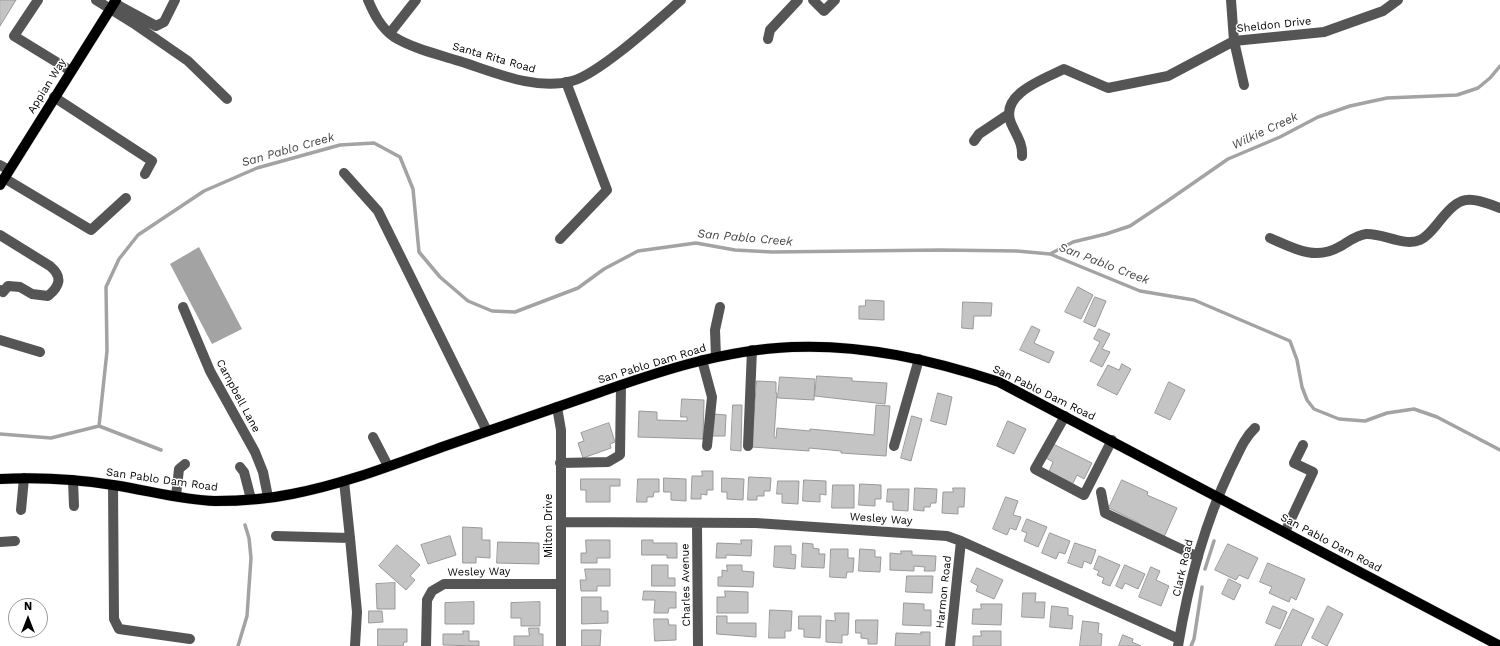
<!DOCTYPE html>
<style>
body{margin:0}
#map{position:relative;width:1500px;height:646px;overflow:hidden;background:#fff;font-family:"Work Sans",sans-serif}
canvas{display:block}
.north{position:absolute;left:8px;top:598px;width:40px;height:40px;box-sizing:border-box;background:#fff;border:1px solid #999;border-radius:50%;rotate:0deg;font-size:11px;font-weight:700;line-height:16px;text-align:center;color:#000}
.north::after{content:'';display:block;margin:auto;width:14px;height:18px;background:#000;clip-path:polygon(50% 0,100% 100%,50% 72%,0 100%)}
</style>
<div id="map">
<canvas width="1500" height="646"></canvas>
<div class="north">N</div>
</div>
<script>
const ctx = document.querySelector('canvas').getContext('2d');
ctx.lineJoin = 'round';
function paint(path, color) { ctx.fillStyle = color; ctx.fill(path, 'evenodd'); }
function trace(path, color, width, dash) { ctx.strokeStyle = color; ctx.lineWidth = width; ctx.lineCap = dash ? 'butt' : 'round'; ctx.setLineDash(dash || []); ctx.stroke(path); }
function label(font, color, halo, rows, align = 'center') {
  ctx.font = font + ' "Work Sans",sans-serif'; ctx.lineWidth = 3; ctx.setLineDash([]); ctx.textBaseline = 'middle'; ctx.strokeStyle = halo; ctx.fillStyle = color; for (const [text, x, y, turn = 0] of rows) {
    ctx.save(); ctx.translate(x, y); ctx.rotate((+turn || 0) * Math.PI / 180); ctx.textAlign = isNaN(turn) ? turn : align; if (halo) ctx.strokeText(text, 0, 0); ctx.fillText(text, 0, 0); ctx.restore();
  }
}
paint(new Path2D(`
 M199,247L242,329L212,344L170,264Z`), '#a3a3a3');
trace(new Path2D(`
 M1050,254L1073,242L1106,234L1130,226L1166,202L1228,159L1280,137L1318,117L1350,106L1387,98L1457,95L1478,88L1490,78L1500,66
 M99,426L161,450
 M0,434L51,438L99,426L107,351L106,287L119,259L138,235L204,191L257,168L340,145L374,143L400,157L413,189L419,252L440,277L468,301L492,311L515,312L578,288L604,269L638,251L696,243L735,250L772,252L940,250L1017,251L1050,254L1140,291L1194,300L1290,341L1297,360L1302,387L1307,400L1314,409L1339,419L1365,421L1387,413L1414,409L1437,417L1500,450
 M1205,569L1214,541
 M238,646L247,616L251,558L249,538L245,525
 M1191,646L1194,639L1202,587`), '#a3a3a3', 3.5);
const building = new Path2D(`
 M0,0H16L0,26Z
 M1078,287L1093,295L1081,319L1065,312Z
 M1095,297L1106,301L1095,327L1084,322Z
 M866,300L884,301V320L859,319V306H865Z
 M963,302L992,303L991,316H974L973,329L962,328Z
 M1032,326L1040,330L1034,343L1054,352L1049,363L1020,350Z
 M1099,329L1110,334L1102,349L1110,352L1102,367L1090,361L1100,342L1094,339Z
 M1122,364L1131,369L1117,395L1097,385L1108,365L1119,370Z
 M817,376L852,378V381L887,383L885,404L815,396Z
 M780,377L815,379L814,400L778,398Z
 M757,381L776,382V393H777L774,437L776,438L777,428L810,431V429L874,435L876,405L890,406L886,456L841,453V451L809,448V451L752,447Z
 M1169,382L1185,390L1170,420L1155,413Z
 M938,393L952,397L946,425L931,421Z
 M682,399L704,400L703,439L638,437L639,411L657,412V420L687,421V417H681Z
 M733,405H742L741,451L731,450Z
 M714,414L726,415L725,436H713Z
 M912,416L922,419L911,461L901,458Z
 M1008,421L1026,429L1014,454L997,446Z
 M609,423L615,442L610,444L611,448L583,458L578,443L584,441L581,433Z
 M1053,444L1092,463L1084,479L1077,475L1072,485L1048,474L1053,462L1046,458Z
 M702,471H713V490H707V495L701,494V499H691L692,476H702Z
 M749,477L771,478L770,491H764V496H757V500H748Z
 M664,478L686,479V501L671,500V492H664Z
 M722,478L744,479L743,500L727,499V492H722Z
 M581,479H620V486H610V502H586V490H581Z
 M638,479H659V492H654L653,497H647V502H637Z
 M804,480L826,481V495L820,494V502L803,501Z
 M1122,480L1148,492L1147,495L1177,508L1164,537L1138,525L1139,523L1109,508Z
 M778,481H799L798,504L782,503V494H777Z
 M860,484L881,485V499H875V506L859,505Z
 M833,485H854V508H832Z
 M915,488L937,489L936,503H931L930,507H924V511L914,510Z
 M953,488H965L964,507H958V514L942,513L943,492H953Z
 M888,489H909L908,511L893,510V502H887Z
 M1006,497L1018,501L1013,515L1021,517L1016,530L1010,528L1007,535L993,529Z
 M1027,519L1047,527L1038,547L1024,541L1027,533L1022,531Z
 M463,527L482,528V540H490V558L476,557V563H463Z
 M1050,533L1070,541L1065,554L1059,552L1056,559L1042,553Z
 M450,536L456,555L428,564L421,545Z
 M586,540H610V558H597V563H581V553H586Z
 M642,540H653V543H677V558H667V555H642Z
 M741,540H752L751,556L726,555V558H716L717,543L741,544Z
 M498,542L539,543V564L497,563Z
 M803,543L813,544V548L819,549V554H825L824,568L802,567Z
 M1075,543L1096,550L1091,564L1084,561L1082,568L1068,563Z
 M1228,544L1258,558L1248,579L1239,575L1236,580L1215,570Z
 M397,545L420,565L410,576L415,580L406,590L379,566Z
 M775,546H791V554L796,555L795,569L774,567Z
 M831,549H848V558H854L853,572H847L846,578L830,577Z
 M860,549L875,550V557H881L880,572L859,571Z
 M901,551H912V555L936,556L935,571H924L925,567L914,566V571L890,570V553L901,554Z
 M1099,556L1120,565L1110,586L1102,583L1104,578L1097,575L1099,571L1094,569Z
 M1268,563L1305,579L1296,600L1291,597L1289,602L1269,593L1272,587L1260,582Z
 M652,565H668V578H675V586H652Z
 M727,565H742V571L754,572L753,587L718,586V577H722V570L727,571Z
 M1125,565L1145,574L1138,589L1125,583L1122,589L1116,586Z
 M1151,567L1160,571L1156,580L1169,586L1161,606L1139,597Z
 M977,568L1003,580L994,599L976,591L978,586L971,582Z
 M585,569H610V586H597V591H581L580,580H586Z
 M907,576H933L932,593L906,592Z
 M1229,579L1241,585L1234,600L1222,594Z
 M395,583V609H377L376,584Z
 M644,591L676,592V608H669L668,613H654L655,600H643Z
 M725,591L748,592V613H717V597H725Z
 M1023,593H1036L1035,602H1045L1044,618L1022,617Z
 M582,597H601V611H608V623L582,624Z
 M474,602V624H445V603Z
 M540,602V626H521V618H511V603Z
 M904,603L924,604V610H931V626L903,625Z
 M981,604H1002L1001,625L972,624L973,609H981Z
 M1052,606L1068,608V615L1073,616L1072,629L1050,627Z
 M1273,606L1287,612L1280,629L1266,623Z
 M1328,606L1343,614L1327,646L1312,638Z
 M1293,609L1314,619L1301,646H1275Z
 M770,610L792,611L791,631H785V638H769Z
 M369,611H382L383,622L369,623Z
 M835,613H849L848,635H842V643L826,642V620L835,621Z
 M717,616H727V623H756V637L717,634Z
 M799,616H821L820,638L804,637V629H799Z
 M654,619H668L669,625H676V640L655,641Z
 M856,620H878L877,644H868V639L861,638V633H856Z
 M1083,621L1099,623L1098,633L1102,634L1101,646H1080Z
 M529,628H539V634H543V646H514V636H529Z
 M378,629H407V642H404L403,646H378Z
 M582,630H601L600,646H582Z
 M463,631H469V641H479V646L443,645V634H463Z
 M981,631H1001V646H973V636H981Z
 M921,632H930V646H895L896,633L921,634Z
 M1123,635L1133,639L1132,642L1141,646H1119Z`);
paint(building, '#c4c4c4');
trace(building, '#999', 1);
const major = new Path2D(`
 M0,185L116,0
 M0,479C38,477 76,479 113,485C147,490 181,500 215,501C241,501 268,499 292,494C345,484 395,464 445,446C494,429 543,412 592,395C657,372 722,350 792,347C863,344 932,360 999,382L1500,646`);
trace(major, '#dbdbdb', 11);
trace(new Path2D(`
 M38,0L14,36L71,71
 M96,0L133,23L188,61L227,99
 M368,0C374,14 381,28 394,37C414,49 437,54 459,61C494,72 535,91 572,81C599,74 658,20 681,0
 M813,0L824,11L835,0
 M1231,0L1234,41L1244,85
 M114,3L156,26L164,22L175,0
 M390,33L416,0
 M768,39L770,30L798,0
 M54,97L152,161L145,174
 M974,141L979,134L1009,114
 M1022,156C1023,143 1016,135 1011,123C999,94 1044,79 1064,69L1108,88L1168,76L1234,41L1324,32L1383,11L1398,0
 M0,165L9,170
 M344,173L378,211L487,431
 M4,178L91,230L126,198
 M0,235L50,266C63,277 60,286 48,296L32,294L20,287L8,286L3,292L0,290
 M1270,238C1293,248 1315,261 1339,247C1347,243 1356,235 1366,234C1383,233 1404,247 1420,240C1427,237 1434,228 1438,223C1461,194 1467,196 1500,208
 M560,239L607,190L566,82
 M183,307L210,371L255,452L263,472L268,497
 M0,340L40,352
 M716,357L715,330L720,307
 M702,360L712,397L707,446
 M557,407L561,430V646
 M1065,416L1035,469L1084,495L1112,440
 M373,437L388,466
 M748,446L752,350
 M894,446L919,359
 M560,463L608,462L620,455L621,385
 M240,467L244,472L251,499
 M73,480L74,506
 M113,485L114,619L119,629L190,639
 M1101,492L1105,513L1198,557
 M176,496L179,469L185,464
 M21,510L24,478
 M561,522L756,523L947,536L961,541L1179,639
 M697,523L698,646
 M1285,532L1313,472L1294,463L1303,445
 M276,536L350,538L344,481
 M350,538L357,612L355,646
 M0,542L15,541
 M426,646L427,600L432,591L444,584H561
 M950,646L961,541
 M1178,646C1188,585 1204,525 1230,470C1238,455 1243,439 1255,428`), '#555', 10);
trace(major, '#000', 10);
label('11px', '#000', '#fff', [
 ["Sheldon Drive",1274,25,-6],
 ["Santa Rita Road",494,58,16],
 ["Appian Way",47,86,-58],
 ["San Pablo Dam Road",652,364,-17],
 ["San Pablo Dam Road",1044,393,26],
 ["Campbell Lane",238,396,62],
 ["San Pablo Dam Road",162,480,8],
 ["Wesley Way",881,519,4],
 ["Milton Drive",549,526,-90],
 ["San Pablo Dam Road",1331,543,28],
 ["Clark Road",1183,568,-77],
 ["Wesley Way",479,572,-1],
 ["Charles Avenue",686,585,-91],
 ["Harmon Road",944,592,-84]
]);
label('italic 12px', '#444', '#fff', [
 ["Wilkie Creek",1265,131,-25],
 ["San Pablo Creek",288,150,-16],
 ["San Pablo Creek",745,238,5],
 ["San Pablo Creek",1104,264,21]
]);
</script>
